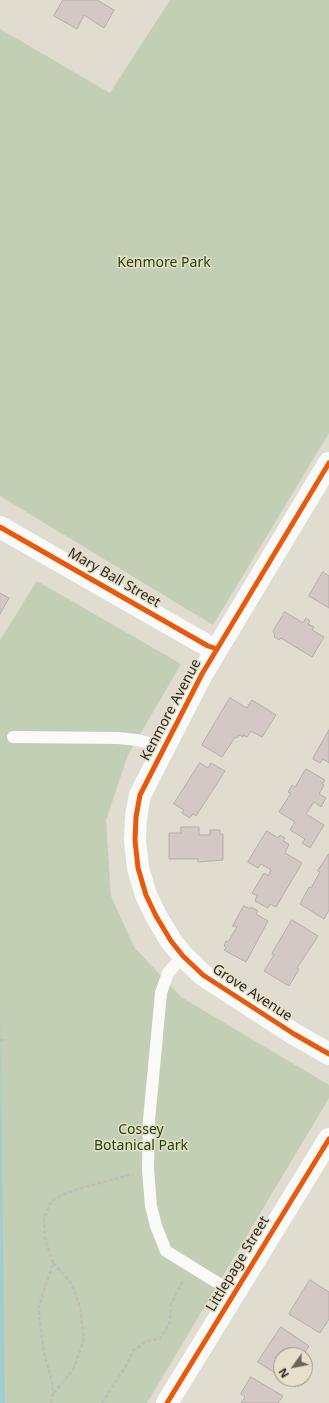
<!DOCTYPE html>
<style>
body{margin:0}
#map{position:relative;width:329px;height:1403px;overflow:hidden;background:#e0dccf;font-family:"Noto Sans",sans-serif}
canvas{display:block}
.north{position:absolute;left:273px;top:1347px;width:40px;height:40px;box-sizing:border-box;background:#e6dfc9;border:1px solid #9a9584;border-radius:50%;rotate:237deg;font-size:11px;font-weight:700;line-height:16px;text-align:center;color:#28251d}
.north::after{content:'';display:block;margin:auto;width:14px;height:18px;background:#68655b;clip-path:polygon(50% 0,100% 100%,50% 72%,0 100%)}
</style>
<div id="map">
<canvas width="329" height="1403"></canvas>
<div class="north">N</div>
</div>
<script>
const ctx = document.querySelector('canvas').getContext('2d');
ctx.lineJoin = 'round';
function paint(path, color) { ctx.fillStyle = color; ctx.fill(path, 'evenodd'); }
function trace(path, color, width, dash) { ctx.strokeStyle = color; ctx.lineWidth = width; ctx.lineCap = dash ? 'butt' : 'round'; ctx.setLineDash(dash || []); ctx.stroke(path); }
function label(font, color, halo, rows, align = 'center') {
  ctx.font = font + ' "Noto Sans",sans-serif'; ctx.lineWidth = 3; ctx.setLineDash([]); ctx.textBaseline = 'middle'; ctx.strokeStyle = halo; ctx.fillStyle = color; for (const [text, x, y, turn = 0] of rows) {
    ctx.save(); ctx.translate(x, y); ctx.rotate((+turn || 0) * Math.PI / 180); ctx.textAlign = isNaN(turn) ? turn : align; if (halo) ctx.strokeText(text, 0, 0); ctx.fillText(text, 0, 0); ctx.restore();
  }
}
paint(new Path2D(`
 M170,0H329V433L213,625L0,496V29L110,93Z
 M37,581L181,664L128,755L106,820L111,896L134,947L181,997L329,1085V1098L147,1403H0V640Z`), '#c2cfb5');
paint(new Path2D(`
 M0,1003L5,1403H0Z`), '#a0ced0');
const building = new Path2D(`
 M63,0H97L114,10L104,28L84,15L77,29L54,16Z
 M323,572L329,576V608L309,596Z
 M0,593L9,598L0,614Z
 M285,612L303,623L306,618L310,621L308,624L314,627L312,630L324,637L312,657L281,638L279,640L274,637L275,634L273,632Z
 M230,698L247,708L252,700L276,715L262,737L251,731L247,737L243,735V737L239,735L237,738L235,737L222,757L202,745Z
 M329,730V763L323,759L320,763L313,759Z
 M200,763L208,768L211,763L225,771L196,816L192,814L190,818L182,813L184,810L174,804Z
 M306,769L325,780L322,784L324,785L319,794L326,798L321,807L314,802L306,814L324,825L310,848L302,843L305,839L290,830L295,822L279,812L291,793L288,792L292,785L295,787Z
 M181,827H199V835H210V830H220V834H223V860L198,862V859H169V833H181Z
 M267,831L278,838L280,835L285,838L283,841L289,844L285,853L302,863L276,907L270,904L268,908L255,901L257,896L252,893L264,873L268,876L271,870L261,864L258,868L248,862Z
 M329,854V910L324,919L300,904L309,887L311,888L320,872L318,871Z
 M244,906L250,909L251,907L258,911L256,914L268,921L246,962L224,950L226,948L224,946L226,941L228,942L237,927L233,926Z
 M292,920L318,936L297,968L299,969L289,986L264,971L274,955L272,954Z
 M310,1280L329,1292V1319L320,1333L289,1314Z
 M281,1327L309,1346L303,1355H281V1377L258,1362Z
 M251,1377L283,1396L278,1403H241L245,1397L241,1394Z`);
paint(building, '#d4c8c5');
trace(building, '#b3ada8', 1);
trace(new Path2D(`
 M0,1040H7
 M53,1263L72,1284L80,1307L84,1339L74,1368L53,1394
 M51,1403L53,1394L52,1381L44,1353L39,1317V1306L53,1263L45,1238L44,1218L49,1205L55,1198L78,1189L133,1174
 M102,1403L126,1366L133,1351L147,1341L160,1339L170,1322L171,1304L183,1280`), '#c0beb9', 2.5, [4, 2]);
trace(new Path2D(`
 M13,737L118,738L137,740L164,747
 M183,956L168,973L161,993L149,1120L148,1170L151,1206L156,1226L166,1251L234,1293`), '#fafaf8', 12);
trace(new Path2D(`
 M329,463L202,674L140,795L136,817L135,840L138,868L146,895L156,916L171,941L183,956L203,975L294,1034L329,1054
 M0,527L208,646L217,649
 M167,1403L329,1139`), '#fafaf8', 22);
trace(new Path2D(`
 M329,463L202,674L140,795L136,817L135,840L138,868L146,895L156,916L171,941L183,956L203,975L294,1034L329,1054
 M0,527L208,646L217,649
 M167,1403L329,1139`), '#e8590c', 5);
label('14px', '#1e4405', '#e6dfc9', [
 ["Kenmore Park",164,263],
 ["Cossey",141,1130],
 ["Botanical Park",141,1146]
]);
label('14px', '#28251d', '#e6dfc9', [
 ["Mary Ball Street",114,578,30],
 ["Kenmore Avenue",171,710,-62],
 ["Grove Avenue",252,993,33],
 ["Littlepage Street",238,1264,-59]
]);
</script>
